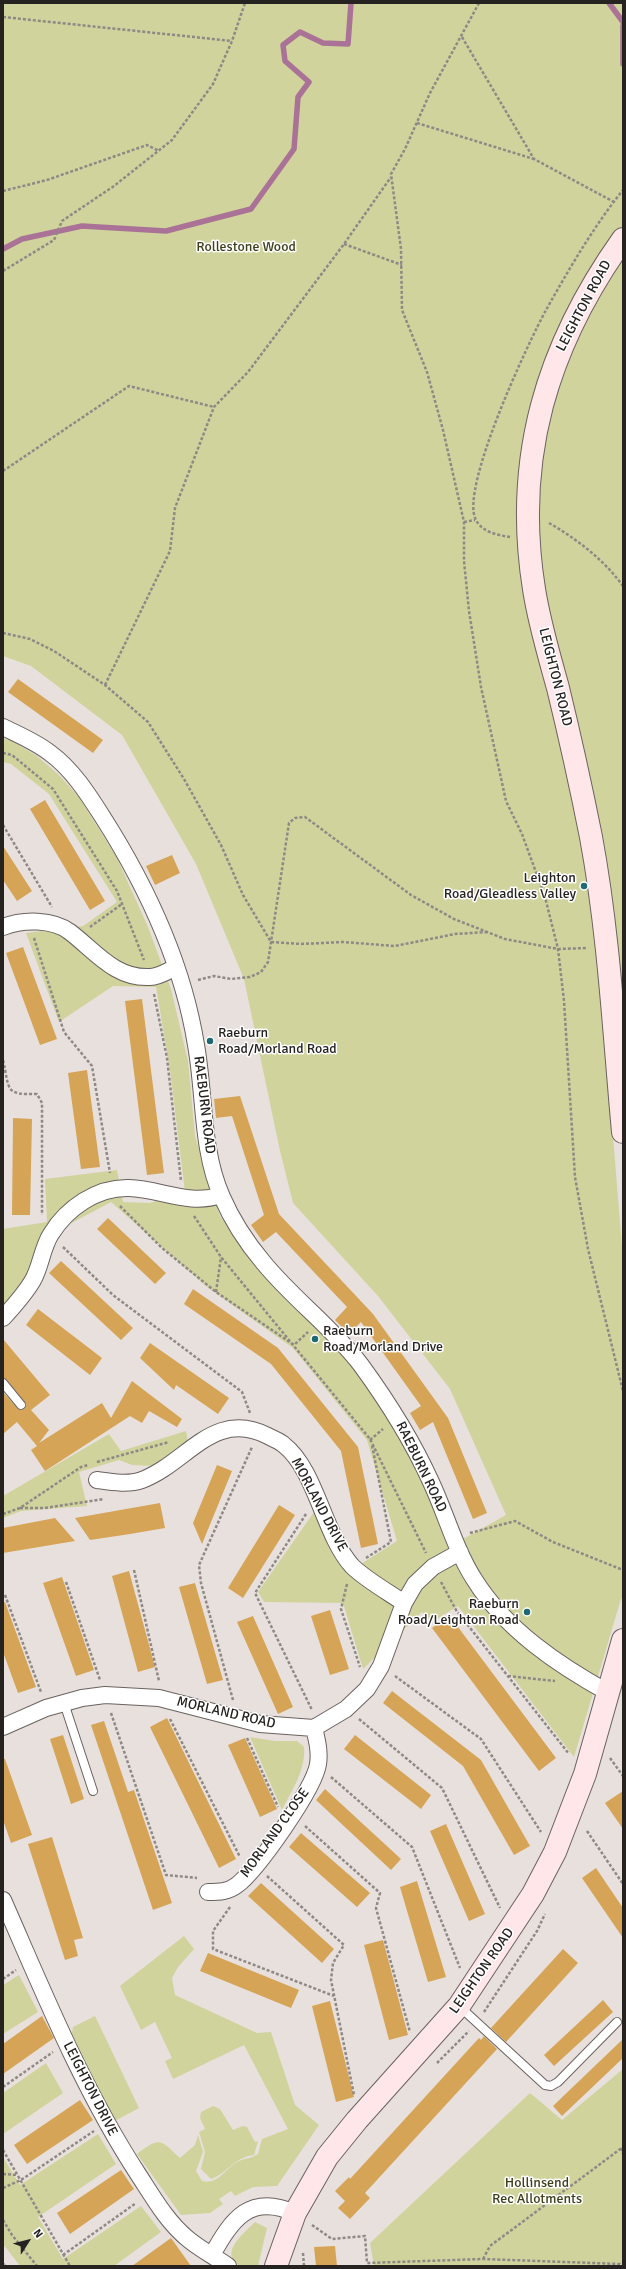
<!DOCTYPE html>
<style>
body{margin:0}
#map{position:relative;width:626px;height:2269px;overflow:hidden;background:#e8e0dc;font-family:Signika,sans-serif}
canvas{display:block}
.frame{position:absolute;inset:0;border:4px solid #252220;pointer-events:none}
.north{position:absolute;left:8px;top:2221px;width:40px;height:40px;-webkit-text-stroke:3px #fff;paint-order:stroke;rotate:54deg;font-size:11px;font-weight:700;line-height:16px;text-align:center;color:#252220}
.north::after{content:'';display:block;margin:auto;width:14px;height:18px;background:#252220;clip-path:polygon(50% 0,100% 100%,50% 72%,0 100%)}
</style>
<div id="map">
<canvas width="626" height="2269"></canvas>
<div class="frame"></div>
<div class="north">N</div>
</div>
<script>
const ctx = document.querySelector('canvas').getContext('2d');
ctx.lineJoin = 'round';
function paint(path, color) { ctx.fillStyle = color; ctx.fill(path, 'evenodd'); }
function trace(path, color, width, dash) { ctx.strokeStyle = color; ctx.lineWidth = width; ctx.lineCap = dash ? 'butt' : 'round'; ctx.setLineDash(dash || []); ctx.stroke(path); }
function label(font, color, halo, rows, align = 'center') {
  ctx.font = font + ' Signika,sans-serif'; ctx.lineWidth = 3; ctx.setLineDash([]); ctx.textBaseline = 'middle'; ctx.strokeStyle = halo; ctx.fillStyle = color; for (const [text, x, y, turn = 0] of rows) {
    ctx.save(); ctx.translate(x, y); ctx.rotate((+turn || 0) * Math.PI / 180); ctx.textAlign = isNaN(turn) ? turn : align; if (halo) ctx.strokeText(text, 0, 0); ctx.fillText(text, 0, 0); ctx.restore();
  }
}
paint(new Path2D(`
 M3,3H623V1004L600,976L623,1259V1600L621,1599L574,1757L458,1606L432,1622L422,1612L363,1669L343,1603L264,1602L258,1592L314,1512L347,1573L397,1541L367,1440L293,1348L207,1287L111,1202L51,1234L3,1322V1229L47,1222L45,1179L117,1170L123,1202L150,1203L185,1192L170,1070L156,987L113,986L59,1022L26,933L83,926L117,902L49,794L11,764L3,762V738L12,741L37,756L59,775L79,797L117,858L148,927L171,989L188,1061L195,1136L220,1216L266,1277L344,1356L395,1426L456,1543L506,1515L450,1389L378,1296L293,1203L280,1151L244,979L196,864L122,735L31,666L3,656Z
 M186,1431L189,1446L156,1466L132,1465L119,1460L79,1472L87,1506L21,1511L3,1518V1496L109,1434L121,1451Z
 M250,1737L275,1741H297L304,1747C306,1770 292,1790 282,1810Z
 M184,1936L194,1949L178,1967L172,1978L175,1995L257,2033L271,2032L295,2105L319,2125L277,2186L253,2187L235,2196L231,2191L219,2199L223,2204L210,2213L181,2215L137,2154C161,2136 160,2140 180,2158L195,2145L198,2135L203,2152L196,2171L202,2181C218,2185 224,2170 237,2162C244,2158 251,2159 258,2154L262,2139L288,2129L244,2045L173,2079L165,2061L172,2058L155,2022L141,2030L120,1986Z
 M19,1975L38,2012L3,2034V1985Z
 M95,2016L139,2108L115,2121L98,2091L72,2033L73,2027Z
 M46,2063L63,2093L3,2134V2093Z
 M623,2069V2266H374L370,2243L530,2093L562,2120Z
 M213,2106L220,2109L233,2130L243,2126L247,2127L255,2142L258,2141L254,2155C234,2157 228,2173 211,2179L201,2169L205,2152L199,2132L205,2129L200,2118L201,2112Z
 M98,2134L116,2164L38,2217L63,2259L141,2206L161,2232L114,2266H20L3,2244V2157L20,2185Z
 M255,2222L267,2228L258,2266H240C218,2253 244,2233 255,2222Z`), '#d0d39c');
trace(new Path2D(`
 M609,3L623,22
 M623,26V64
 M3,249L22,239L82,226L166,231L251,209L294,149L298,97L309,82L285,61L283,45L300,32L323,43L348,44L351,3`), '#a97296', 5.5);
paint(new Path2D(`
 M18,679L103,740L93,753L8,692Z
 M45,800L105,901L90,910L30,809Z
 M3,846L32,891L17,901L3,880Z
 M172,855L180,873L155,885L146,866Z
 M23,947L57,1039L40,1045L6,953Z
 M142,999L164,1173L147,1175L125,1001Z
 M87,1070L100,1167L81,1169L68,1073Z
 M240,1096L279,1214L373,1314L448,1418L487,1513L473,1519L433,1422L420,1430L410,1413L421,1406L361,1322L349,1334L335,1320L347,1307L276,1232L263,1242L251,1225L264,1215L232,1116L216,1118L214,1099Z
 M13,1118L32,1119L30,1215H12Z
 M108,1218L166,1273L155,1284L97,1229Z
 M61,1261L133,1328L121,1340L49,1273Z
 M193,1289L278,1348L358,1447L378,1544L361,1548L341,1451L271,1364L184,1304Z
 M38,1309L102,1358L90,1375L26,1325Z
 M3,1339L50,1395L31,1410L49,1430L39,1443L102,1403L111,1418L132,1381L182,1419L177,1427L149,1411L142,1423L130,1416L45,1471L31,1450L37,1446L17,1422L3,1434V1392L19,1410L24,1409L26,1404L7,1380L3,1378Z
 M150,1343L229,1398L218,1414L176,1385L174,1390L140,1358Z
 M217,1465L232,1471L202,1544L193,1523Z
 M160,1503L165,1528L130,1534L90,1540L75,1518Z
 M279,1505L295,1515L243,1598L228,1588Z
 M55,1518L75,1541L3,1553V1528Z
 M129,1571L155,1667L138,1672L112,1576Z
 M62,1577L94,1670L76,1676L43,1583Z
 M195,1583L223,1680L207,1684L179,1587Z
 M5,1602L36,1687L18,1693L3,1652V1603Z
 M330,1610L349,1669L330,1675L311,1616Z
 M449,1615L556,1758L539,1771L432,1628Z
 M253,1616L293,1707L278,1714L237,1622Z
 M392,1691L481,1760L530,1846L514,1855L463,1766L383,1703Z
 M167,1718L236,1859L219,1868L150,1727Z
 M104,1721L128,1792L134,1790L172,1903L153,1910L91,1725Z
 M63,1735L84,1799L71,1804L50,1739Z
 M355,1735L431,1795L421,1809L344,1749Z
 M245,1738L277,1809L260,1817L228,1745Z
 M3,1759H5L32,1835L11,1843L3,1820Z
 M325,1789L401,1859L391,1870L316,1800Z
 M623,1791V1829L605,1803Z
 M446,1824L485,1914L469,1921L430,1831Z
 M301,1833L370,1893L357,1907L289,1847Z
 M52,1837L83,1938L74,1940L78,1956L65,1960L28,1844Z
 M596,1868L623,1908V1938L582,1878Z
 M417,1881L446,1977L428,1982L400,1887Z
 M261,1883L334,1949L322,1963L248,1896Z
 M383,1940L408,2035L389,2040L364,1945Z
 M563,1949L578,1963L506,2042L491,2028Z
 M208,1953L299,1990L291,2008L200,1971Z
 M603,2000L613,2012L554,2066L544,2055Z
 M330,2001L354,2097L336,2102L312,2006Z
 M42,2016L54,2038L3,2074V2044Z
 M484,2036L497,2049L365,2193L370,2198L350,2219L338,2208L345,2201L335,2191L349,2177L350,2179L479,2038L481,2040Z
 M623,2039V2058L562,2116L553,2106Z
 M80,2100L93,2120L27,2164L14,2145Z
 M121,2170L134,2189L70,2234L57,2213Z
 M171,2238L191,2266H132Z
 M335,2246L337,2266H316L314,2247Z`), '#d5a456');
const lane = new Path2D(`
 M3,1383L21,1405
 M64,1703L93,1791
 M459,2006L545,2085L551,2086L558,2082L617,2022`);
const street = new Path2D(`
 M3,727C19,735 36,742 50,753C72,769 88,794 102,816C146,885 183,964 196,1045C205,1095 201,1150 222,1197C232,1220 247,1243 263,1262C293,1299 332,1327 361,1365C388,1402 412,1440 431,1482C446,1514 455,1549 474,1579C505,1629 558,1665 609,1693
 M3,927C23,919 53,919 70,932C95,951 115,979 150,977C159,977 168,971 176,967
 M3,1318C14,1306 25,1294 33,1280C41,1266 42,1248 51,1234C67,1208 97,1187 129,1188C161,1189 189,1206 221,1195
 M97,1480C111,1482 128,1485 142,1480C187,1463 214,1408 268,1436C273,1439 280,1441 284,1445C316,1470 324,1535 352,1566C365,1579 388,1592 404,1603
 M3,1727L46,1708L82,1698L105,1695L159,1698L260,1724L314,1728L346,1709L367,1689L381,1666L404,1603L415,1584L433,1567L460,1552
 M208,1892C219,1892 228,1892 237,1885C257,1870 315,1788 318,1764C320,1752 317,1740 314,1728
 M3,1900C44,1993 82,2088 138,2174C153,2197 167,2222 188,2239C200,2249 215,2257 228,2266
 M212,2255C232,2219 250,2193 295,2213`);
const secondary = new Path2D(`
 M623,239C547,346 513,458 534,589C539,622 549,655 558,688C570,737 581,787 591,837C609,934 614,1034 623,1132
 M276,2266L295,2213L327,2157L357,2120L459,2006L533,1894L555,1852L585,1774L623,1640`);
trace(lane, '#6a625f', 10);
trace(street, '#6a625f', 18);
trace(secondary, '#6a625f', 24);
trace(new Path2D(`
 M479,3L430,93L405,149L391,174L401,249L402,310L427,372L443,430L464,522V561L469,611L481,687L506,801L522,834L545,897L558,949L564,1001L575,1177L588,1249L623,1391
 M3,17L232,41
 M462,37L534,159L614,202
 M417,123L534,159
 M3,191L47,180L147,145L159,151
 M344,244L402,265
 M3,271L54,240L62,221L114,186L172,140L213,84L232,41L245,3
 M3,471L129,386L214,407
 M464,522L475,520
 M549,523C577,539 604,560 623,586
 M510,537C497,535 482,532 476,520C459,490 528,343 546,310C569,269 594,226 623,190
 M3,633L30,639L54,651L105,685L148,722L184,779L221,845L243,895L271,942L301,944L343,942L395,946L455,934L487,932
 M105,685L170,551L175,508L214,407L248,372L344,244L391,177
 M3,753L12,755L53,789L117,891L144,960
 M3,825L52,907
 M90,927L122,904
 M34,938L64,1032L92,1066L110,1173
 M198,980L214,976L231,979L250,977L261,972L268,962L289,823L295,818L305,817L411,895L454,919L505,939L558,949L587,948
 M154,994L167,1058L181,1181
 M3,1060C10,1090 4,1095 37,1094L42,1103V1215
 M120,1206L162,1248L216,1292L294,1345L308,1332
 M194,1216L221,1257L370,1439L426,1553
 M63,1247L113,1295L242,1392L250,1413
 M216,1292L221,1257
 M370,1440L383,1429
 M97,1462L169,1442
 M20,1508H45L104,1499
 M3,1514L20,1508L81,1467L88,1465
 M306,1514L255,1593L312,1710
 M470,1533L515,1521L553,1542L623,1570
 M366,1558L391,1542L372,1445
 M134,1570L159,1681
 M66,1582L100,1680
 M441,1582L456,1610L569,1754
 M347,1584L341,1609L360,1667
 M5,1595L41,1692
 M395,1676L481,1739L541,1832
 M508,1676L555,1681
 M233,1700L201,1583L199,1565L252,1447
 M111,1713L166,1875L197,1878
 M170,1719L240,1857
 M359,1719L442,1788L500,1908
 M247,1738L278,1807
 M610,1758L623,1776
 M331,1777L412,1847L460,1968
 M305,1826L380,1893L376,1908L410,2032
 M587,1831L623,1884
 M267,1876L344,1945L333,1963L331,1980L354,2095
 M230,1907L213,1931V1949L334,1996
 M3,1979L16,1970
 M484,2012L537,1931L545,1914
 M437,2063L469,2031
 M3,2087L53,2052
 M621,2148L623,2154
 M3,2150L70,2266
 M3,2174L18,2175
 M3,2188L21,2180L94,2131
 M3,2220L12,2235L37,2266
 M312,2225L332,2239L365,2236L367,2263L483,2259L620,2264L622,2266
 M303,2253L304,2266
 M63,2255L136,2203
 M483,2259L490,2246L623,2147`), '#8f8986', 2.5, [3, 2]);
trace(lane, '#fff', 8);
trace(street, '#fff', 16);
trace(secondary, '#fee6e9', 22);
trace(new Path2D(`
 M3,2262L6,2266`), '#8f8986', 1);
for (const [x, y, r, color] of [
 [584,886,4,"#1e6972"],
 [210,1041,4,"#1e6972"],
 [315,1339,4,"#1e6972"],
 [527,1612,4,"#1e6972"]
]) { const dot = new Path2D(); dot.arc(x, y, r, 0, 2 * Math.PI); ctx.fillStyle = color; ctx.fill(dot); trace(dot, '#fff', 1.5); }
label('14px', '#3e3f19', '#fff', [
 ["Rollestone Wood",246,247],
 ["Hollinsend",537,2183],
 ["Rec Allotments",537,2199]
]);
label('14px', '#252220', '#fff', [
 ["LEIGHTON ROAD",584,306,-62],
 ["LEIGHTON ROAD",555,677,76],
 ["RAEBURN ROAD",204,1105,83],
 ["RAEBURN ROAD",421,1467,64],
 ["MORLAND DRIVE",319,1505,62],
 ["MORLAND ROAD",226,1713,13],
 ["MORLAND CLOSE",275,1833,-54],
 ["LEIGHTON ROAD",482,1971,-55],
 ["LEIGHTON DRIVE",90,2089,63]
]);
label('14px', '#252220', '#fff', [
 ["Leighton",576,878],
 ["Road/Gleadless Valley",576,894],
 ["Raeburn",218,1033,"left"],
 ["Road/Morland Road",218,1049,"left"],
 ["Raeburn",323,1331,"left"],
 ["Road/Morland Drive",323,1347,"left"],
 ["Raeburn",519,1604],
 ["Road/Leighton Road",519,1620]
], 'right');
</script>
